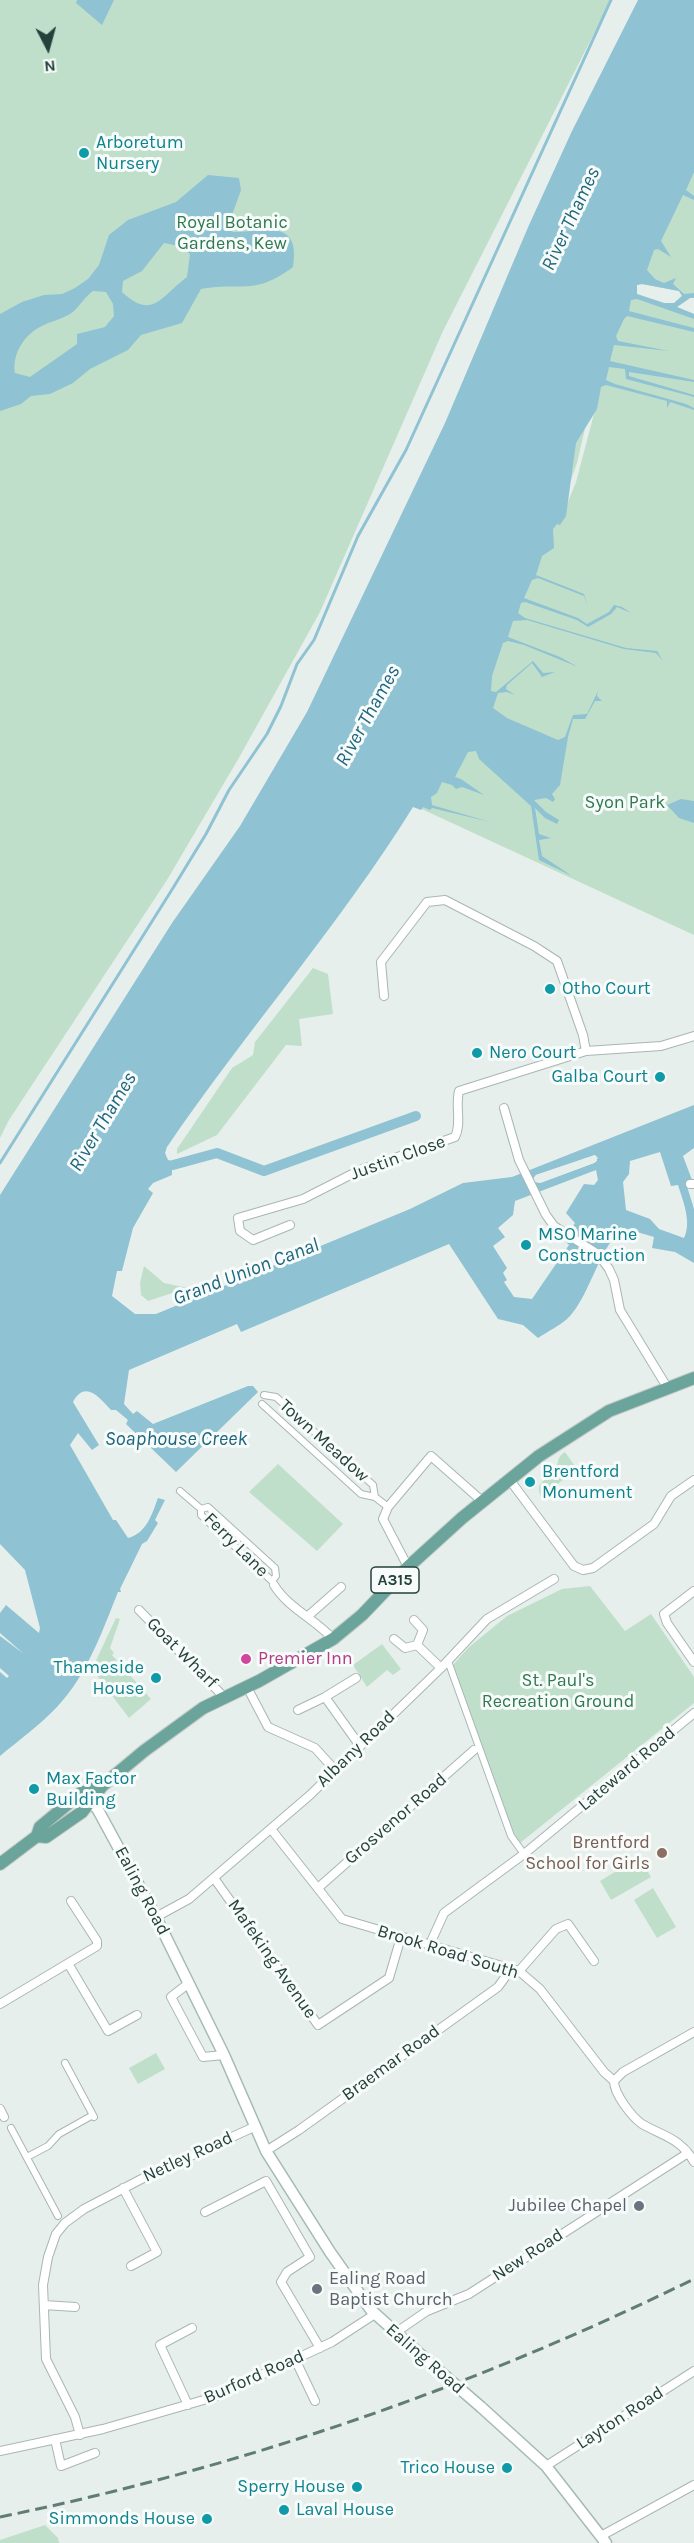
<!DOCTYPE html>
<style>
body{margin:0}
#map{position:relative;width:694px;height:2543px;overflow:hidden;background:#e6efec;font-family:Karla,sans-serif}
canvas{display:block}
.north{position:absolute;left:18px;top:18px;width:60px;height:60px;-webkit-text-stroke:4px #f7fbf9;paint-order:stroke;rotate:174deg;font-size:16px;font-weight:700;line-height:24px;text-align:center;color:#25413c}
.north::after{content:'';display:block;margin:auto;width:21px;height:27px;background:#25413c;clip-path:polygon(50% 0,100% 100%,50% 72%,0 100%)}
</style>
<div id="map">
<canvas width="694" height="2543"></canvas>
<div class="north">N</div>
</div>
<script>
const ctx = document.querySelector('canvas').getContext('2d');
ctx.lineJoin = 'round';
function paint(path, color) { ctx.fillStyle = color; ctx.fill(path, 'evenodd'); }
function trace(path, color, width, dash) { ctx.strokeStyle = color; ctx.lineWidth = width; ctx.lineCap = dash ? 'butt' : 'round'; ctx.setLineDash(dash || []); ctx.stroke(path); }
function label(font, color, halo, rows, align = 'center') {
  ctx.font = font + ' Karla,sans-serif'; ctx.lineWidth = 6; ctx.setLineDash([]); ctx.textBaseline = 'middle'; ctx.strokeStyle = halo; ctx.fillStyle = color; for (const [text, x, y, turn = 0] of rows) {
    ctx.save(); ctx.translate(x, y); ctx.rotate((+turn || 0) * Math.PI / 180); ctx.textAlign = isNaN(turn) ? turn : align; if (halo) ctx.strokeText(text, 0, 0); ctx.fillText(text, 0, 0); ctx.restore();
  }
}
paint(new Path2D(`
 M0,0H611L443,331L320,612L240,756L167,880L9,1120L0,1138Z
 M694,119V298H690L677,307L694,314V935L413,805ZM642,284L679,291L682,296L674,303H664L637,294V285ZM600,391L576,482L559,524L556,523L577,463L587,420Z
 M313,968L328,974L333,1014L299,1019L302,1046L286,1045L217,1135L177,1154V1149L232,1068L253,1055L255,1042Z
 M144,1266L164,1283L188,1288L148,1301L141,1295L140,1283Z
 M565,1452L577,1469L541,1497C533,1479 551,1481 556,1469C559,1460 557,1457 565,1452Z
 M278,1464L343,1524L317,1551L249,1492Z
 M590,1586L625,1631L651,1614L694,1677V1703L520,1843L507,1821L452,1666L468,1648L507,1616L562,1589Z
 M116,1618L120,1619L110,1648L114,1653L112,1655L151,1699L129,1718L92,1669Z
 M382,1644L401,1669L393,1675L387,1670L367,1687L353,1665Z
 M639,1857L651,1877L611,1900L600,1881Z
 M653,1888L676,1927L657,1938L634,1900Z
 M156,2053L165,2069L138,2084L129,2068Z
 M45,2525L58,2538L59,2543H0V2540Z`), '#c0dfcb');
paint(new Path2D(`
 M77,0H114L102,25L76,3Z
 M638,0H694V172L686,190L694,196V200L683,195L661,241L671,257L658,249L654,250L647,270L655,279L664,283L676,278L673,284L684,294L694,293V298H690L677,307L694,314V319L637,299L631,300L629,311L694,328V332L627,316L624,319L616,336L618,341L669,351L614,345L610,361L694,380V382L629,372V376L694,395V397L626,379L625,369L609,367L606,380L615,384L686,404L694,408V410L670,402L667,408V401L606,385L601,387L597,409L576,443L566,516L560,525L557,524L553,529L554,548L542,556L536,575L584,594L588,608L584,596L538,578L532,580L524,598L578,618L587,624L609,612L614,605L622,607L631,613L617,607L611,614L588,627L577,620L525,602L521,603L518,613L525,618L626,648L657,651L663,661L656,653L624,649L527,620L513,621L508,637L560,657L578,667L524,645L508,641L503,643L492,676L491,691L496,692L533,661L543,673L555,672L542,677L532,663L507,685L506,689L515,695L507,692L498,693L493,708L507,718L558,740L565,737L573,715L587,714L598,691L597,696L602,701H595L585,719H573L568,737L560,785L552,794L555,799L553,802L546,798L534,800L546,812L559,820L557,824L545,818L535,808L539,834L551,838L539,840L542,856L572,876L539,860L531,806L479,759L476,751L468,752L455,777L461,779L484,795L462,787L456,789L452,785L442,782L437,793L431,797L432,805L490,822L432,808L430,810L423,807L421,810L413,807C339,926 246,1031 167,1147L165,1153L168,1160L172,1161V1175L153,1183L148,1189L153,1193L133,1228L122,1271H117L112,1296L135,1314H156L410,1209L463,1183L512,1177L694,1105V1148L683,1156L692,1180L686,1183L694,1209V1263L675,1252L652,1248L654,1237L620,1227L618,1239L612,1240C596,1262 587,1297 570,1316C562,1325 548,1331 538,1338L523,1325L498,1319L449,1244L241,1332L237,1324L129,1370L124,1404L133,1414L137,1411L153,1424L248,1386H253L258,1392L176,1472L126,1424L128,1420L116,1410H111C100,1398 85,1379 73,1402L76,1407L99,1445L92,1450L78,1433L70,1445L113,1520H116L128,1538C147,1533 152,1514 158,1498L165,1500L155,1520L158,1523L147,1541L142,1544L120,1589L121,1592H118C102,1632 87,1675 57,1707C40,1725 19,1740 0,1756V1672L7,1678L9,1676L0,1668V1636L24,1654L0,1633V1613L6,1605L39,1633L40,1628L25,1570L0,1544V1195L172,923L240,826L307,712L445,423L529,225L572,131ZM642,284L679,291L682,296L674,303H664L637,294V285ZM660,1152L671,1186L678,1185C683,1201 692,1222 684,1238L659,1229L650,1219L626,1210L623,1182L629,1174L630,1161ZM595,1155L597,1161L594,1163L540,1183L533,1179L536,1175ZM596,1170L598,1180L594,1185L584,1184L566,1213L575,1223L564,1240L569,1245L532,1299L514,1297L504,1282L507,1280L503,1273L507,1268L493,1246L505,1237L498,1228L513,1215L515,1201Z
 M208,175L239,178L241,190L228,226L233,232C264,232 301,217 293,267C252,297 243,281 201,289L182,323L141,335L128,350L90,369L73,383L50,394L31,396L21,404L0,411V314L22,302L44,295L62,294L75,288L88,279L99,265L109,235L128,220L176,202ZM164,243L179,246L190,254L187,277C161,296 153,321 122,292L123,281L142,271ZM93,291L106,292L113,304L114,316L105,327L77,334V344L30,377L15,373C12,355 23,336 40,327C50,321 65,319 74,311C81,304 85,297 93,291Z
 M681,799L694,801V823L679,818L667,805Z`), '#8fc2d2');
paint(new Path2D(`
 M595,1155L598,1158L594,1163L540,1183L534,1182L533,1179L536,1175Z`), '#e6efec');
trace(new Path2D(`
 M0,1163L173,888L206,834L229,790L267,734L281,706L297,664L314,640L358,536L406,450L611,0`), '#8fc2d2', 3);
trace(new Path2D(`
 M173,1165L217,1153L264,1171L416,1116`), '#8fc2d2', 10);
const pedestrian = new Path2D(`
 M264,1395L276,1397L373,1485L375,1497L388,1507
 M262,1404L361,1494L375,1497
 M180,1491L201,1509V1515L272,1581L276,1576L275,1568L208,1507L201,1509
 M448,1661L511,1836L524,1854
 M65,2063L94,2117
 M11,2128L58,2216
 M27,2157L48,2146L59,2134L93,2115`);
const minor = new Path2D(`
 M384,996L381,962L427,902L445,900L534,946L557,961L583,1035L586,1051
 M504,1108L519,1160L546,1215L554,1226L598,1254L609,1269L614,1280L620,1310L667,1387
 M690,1184H694
 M290,1225L253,1240L240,1231L238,1218L303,1199L360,1170L455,1137C462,1123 455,1107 459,1091L586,1051L661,1046L694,1036
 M509,1479L574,1566L583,1570L593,1568L654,1524L671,1496L694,1480
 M408,1567L383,1519L388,1507L431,1456L482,1501
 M274,1585C288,1608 315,1619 333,1639
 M694,1591L664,1614L667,1623L694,1662
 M139,1610L224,1697
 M308,1616L341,1587
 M414,1620L423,1630L417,1645
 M394,1639L405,1648L417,1645L441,1668
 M247,1687L268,1727L315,1748L335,1770
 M325,1697L356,1678
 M298,1710L325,1697L360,1746
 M271,1829L342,1919L519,1971L540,1989L604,2072L614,2081C614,2094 632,2117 642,2124C663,2136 682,2139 694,2162
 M214,1878L318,2025L389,1978L401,1937
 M318,1888L474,1750
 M156,1917L189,1899L310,1795L441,1668L487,1619L554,1579
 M430,1944L444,1913L524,1854L694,1713
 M69,1965L108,2031L137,2015
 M519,1971L556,1929L568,1924L594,1961
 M189,1983L171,1997L203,2057L224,2055
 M0,2004L97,1946V1941L71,1901
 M614,2081L623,2072L694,2032
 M0,2109L4,2117
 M266,2151L299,2130L498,1987L511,1969
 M123,2188L157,2252L131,2266
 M205,2212L266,2181L310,2257L287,2272L281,2282L320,2348
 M44,2305L75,2307
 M395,2333L427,2311L469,2294L688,2153
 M295,2359L315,2401
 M188,2405L160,2345L192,2328
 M80,2435L75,2417L46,2359L43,2285L48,2257L56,2234L65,2223L84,2209L153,2173L254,2127
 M55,2439L61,2466L95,2453
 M0,2451L103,2429L214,2397L332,2342L375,2314
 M546,2466L694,2371
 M601,2536L694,2485`);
const secondary = new Path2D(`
 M83,1799L91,1802L98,1810L156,1917L224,2055L266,2151L330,2252L371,2310L430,2363
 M481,2407L546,2466L606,2543`);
const primary = new Path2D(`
 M37,1836L46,1837L82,1812L102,1786L144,1751L203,1708L259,1681L333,1639L362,1615L408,1567L462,1518L539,1456L609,1411L694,1378
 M0,1864L37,1836L40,1827L81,1793L102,1786`);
trace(pedestrian, '#a8b7b4', 8);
trace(minor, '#a8b7b4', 10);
trace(secondary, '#a4bab4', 13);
trace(primary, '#c2cac8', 14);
trace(pedestrian, '#fff', 6);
trace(minor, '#fff', 8);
trace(secondary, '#fff', 10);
trace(primary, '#6ba49a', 12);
trace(new Path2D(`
 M0,2517C240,2468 474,2387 694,2279`), '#607c77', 3, [12, 6]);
const secondaryBridge = new Path2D(`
 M430,2363L481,2407`);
trace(secondaryBridge, '#a4bab4', 13, []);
trace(secondaryBridge, '#fff', 10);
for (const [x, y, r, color] of [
 [84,153,6,"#0f9aa8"],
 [550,989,6,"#0f9aa8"],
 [477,1053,6,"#0f9aa8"],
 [660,1077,6,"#0f9aa8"],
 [526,1245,6,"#0f9aa8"],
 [530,1482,6,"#0f9aa8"],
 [246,1659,6,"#d1479c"],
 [156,1678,6,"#0f9aa8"],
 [34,1789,6,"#0f9aa8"],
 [662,1853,6,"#8d6e63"],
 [639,2206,6,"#6b7280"],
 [317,2289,6,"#6b7280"],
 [507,2468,6,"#0f9aa8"],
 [357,2487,6,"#0f9aa8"],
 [284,2510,6,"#0f9aa8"],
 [207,2519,6,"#0f9aa8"]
]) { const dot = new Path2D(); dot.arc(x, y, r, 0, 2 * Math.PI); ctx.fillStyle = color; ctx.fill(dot); trace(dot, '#f7fbf9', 2); }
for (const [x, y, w] of [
 [395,1580,48]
]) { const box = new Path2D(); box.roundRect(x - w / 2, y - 13, w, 26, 4.5); ctx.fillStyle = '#f7fbf9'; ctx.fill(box); trace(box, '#25413c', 1.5); }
label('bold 16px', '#25413c', null, [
 ["A315",395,1580]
]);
label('18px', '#0d838f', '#f7fbf9', [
 ["Arboretum",96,143],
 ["Nursery",96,164],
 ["Otho Court",562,989],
 ["Nero Court",489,1053],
 ["Galba Court",648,1077,"right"],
 ["MSO Marine",538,1235],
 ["Construction",538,1256],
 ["Brentford",542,1472],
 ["Monument",542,1493],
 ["Thameside",144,1668,"right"],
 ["House",144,1689,"right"],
 ["Max Factor",46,1779],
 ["Building",46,1800],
 ["Trico House",495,2468,"right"],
 ["Sperry House",345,2487,"right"],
 ["Laval House",296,2510],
 ["Simmonds House",195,2519,"right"]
], 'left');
label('18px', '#2f7851', '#f7fbf9', [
 ["Royal Botanic",232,223],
 ["Gardens, Kew",232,244],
 ["Syon Park",625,803],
 ["St. Paul's",558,1681],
 ["Recreation Ground",558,1702]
]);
label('18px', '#25413c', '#f7fbf9', [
 ["Justin Close",398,1158,-20],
 ["Town Meadow",324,1441,42],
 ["Ferry Lane",236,1545,45],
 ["Goat Wharf",182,1653,45],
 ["Albany Road",356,1749,-44],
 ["Lateward Road",627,1769,-40],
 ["Grosvenor Road",396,1819,-41],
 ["Ealing Road",142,1891,62],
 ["Brook Road South",448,1952,17],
 ["Mafeking Avenue",272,1959,55],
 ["Braemar Road",391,2063,-36],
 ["Netley Road",188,2157,-25],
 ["New Road",528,2255,-33],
 ["Ealing Road",425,2359,41],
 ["Burford Road",254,2377,-24],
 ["Layton Road",620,2418,-33]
]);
label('18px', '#b23c85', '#f7fbf9', [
 ["Premier Inn",258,1659]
], 'left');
label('18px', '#785e54', '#f7fbf9', [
 ["Brentford",650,1843],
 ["School for Girls",650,1864]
], 'right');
label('18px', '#5b616d', '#f7fbf9', [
 ["Jubilee Chapel",627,2206],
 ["Ealing Road",329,2279,"left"],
 ["Baptist Church",329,2300,"left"]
], 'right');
label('italic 20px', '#1e657e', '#f7fbf9', [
 ["River Thames",571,219,-65],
 ["River Thames",368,716,-61],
 ["River Thames",103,1122,-59],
 ["Grand Union Canal",246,1272,-21],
 ["Soaphouse Creek",176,1439]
]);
</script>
